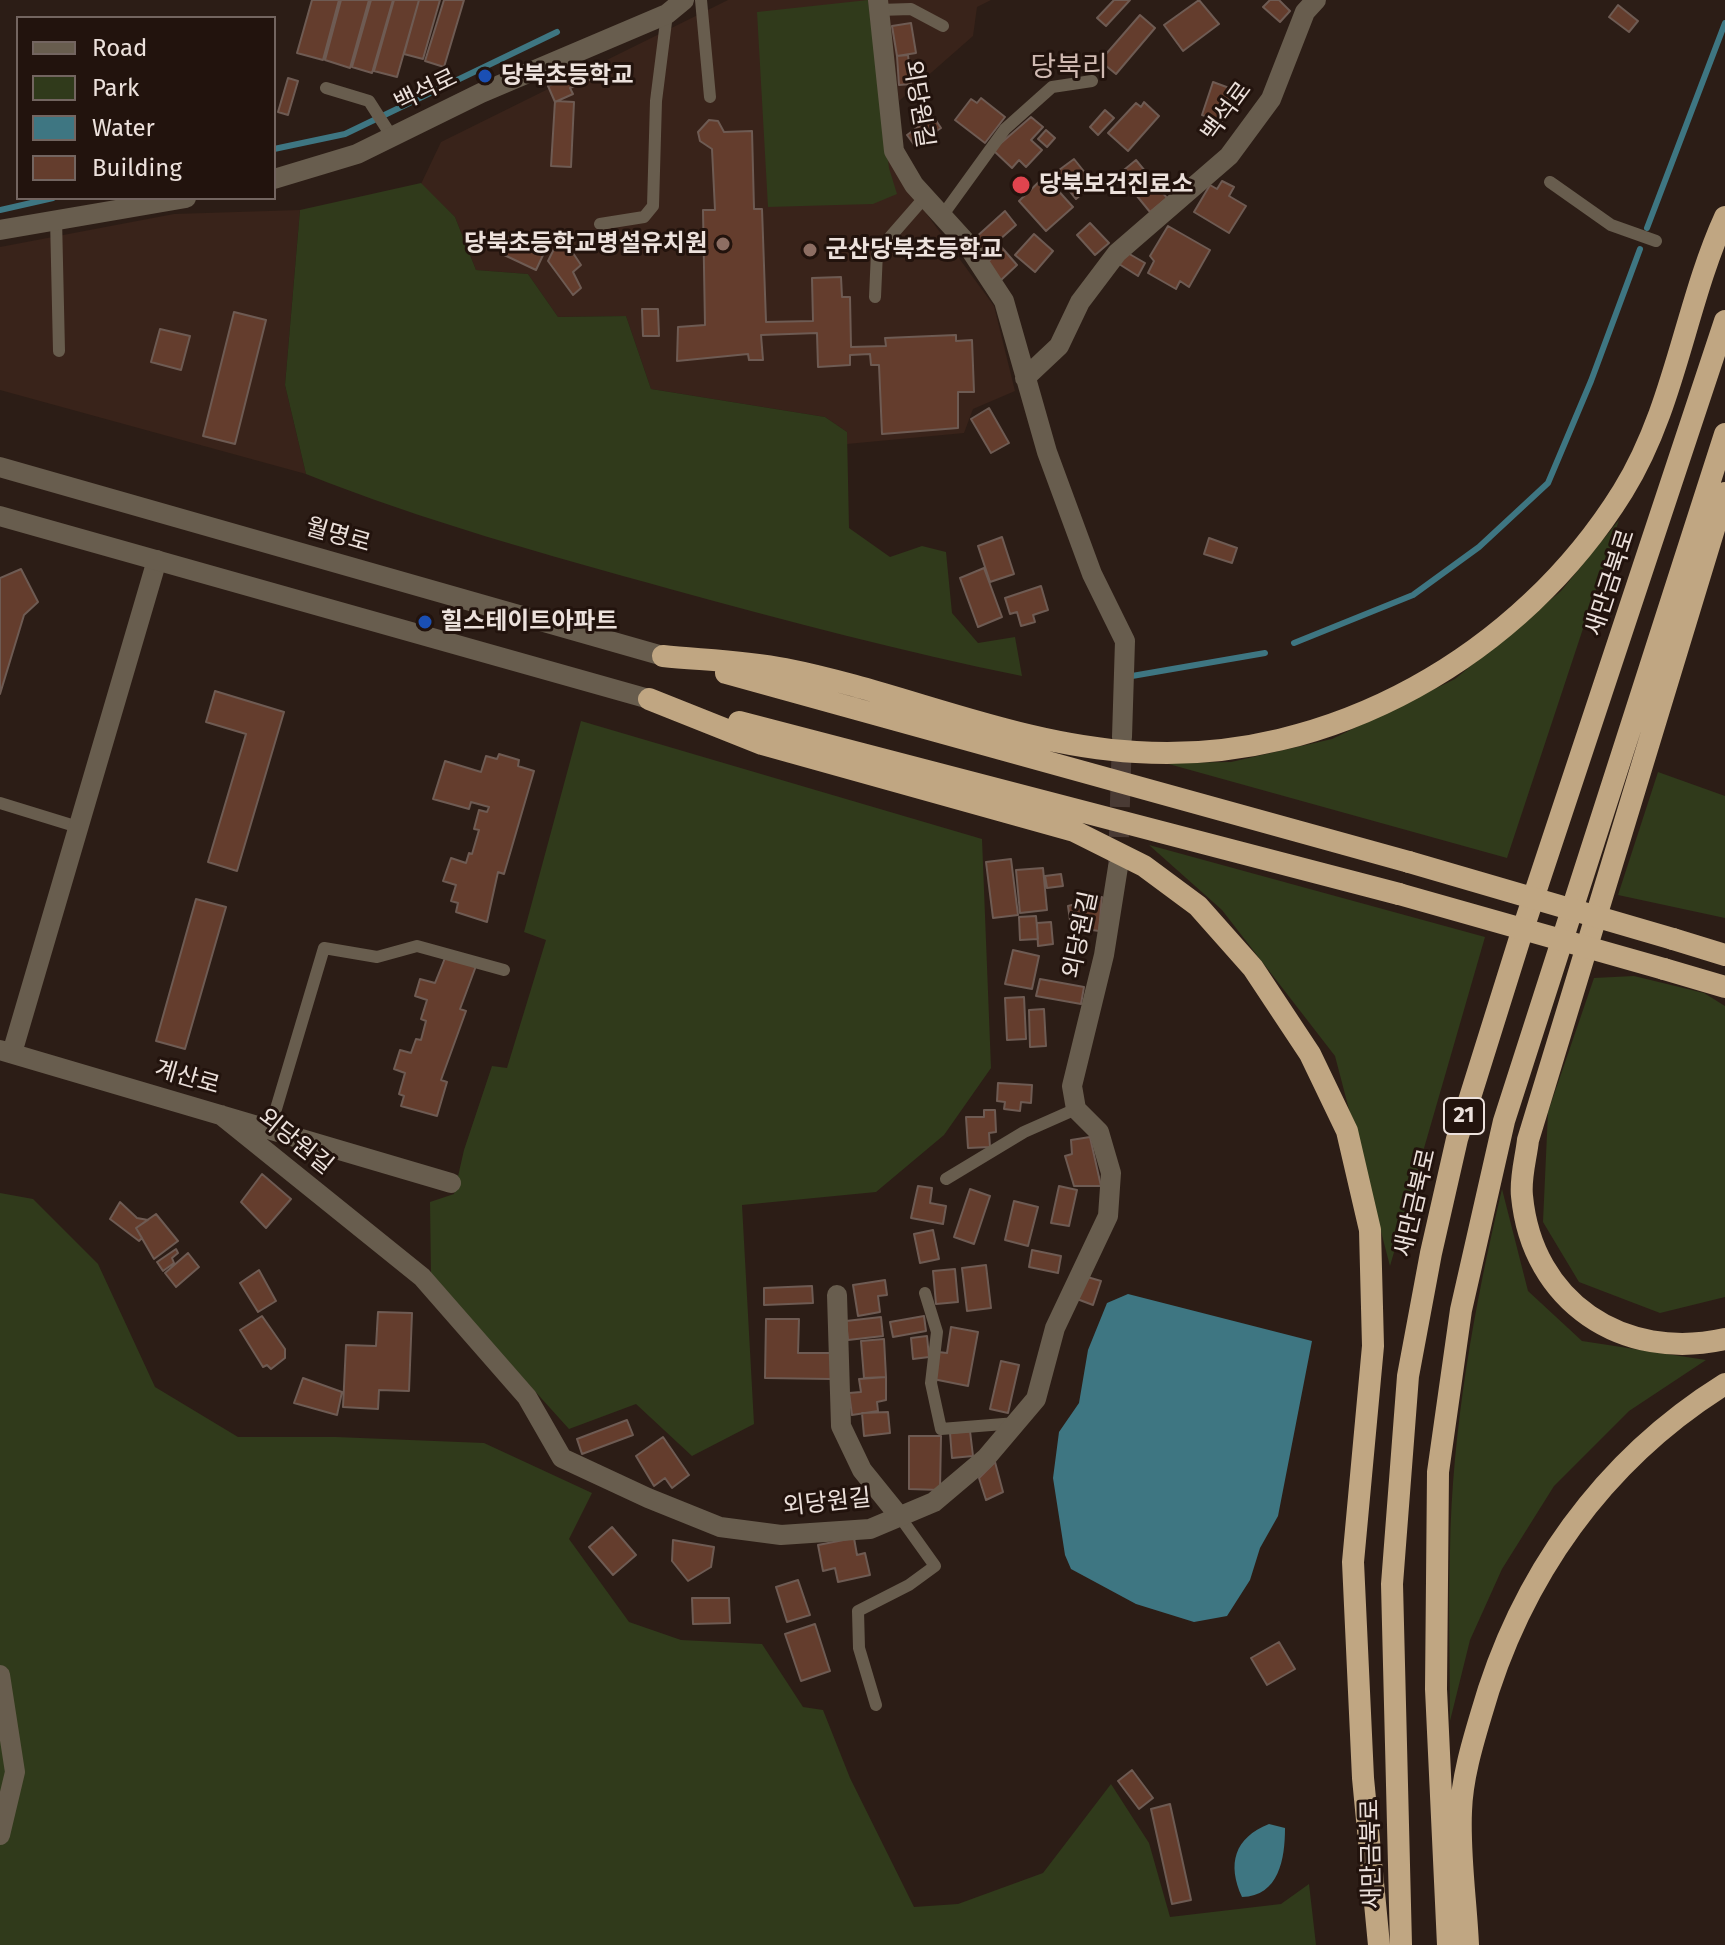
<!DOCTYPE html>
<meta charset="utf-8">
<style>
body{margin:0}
#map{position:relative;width:1725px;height:1945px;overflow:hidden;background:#2c1d16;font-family:"Fira Sans",sans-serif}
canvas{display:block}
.legend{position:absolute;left:16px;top:16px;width:260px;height:184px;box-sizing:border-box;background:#22130d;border:2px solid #736560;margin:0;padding:10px 14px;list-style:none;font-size:24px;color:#ece1dc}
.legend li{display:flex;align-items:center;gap:16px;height:40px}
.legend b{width:40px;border:2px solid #736560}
</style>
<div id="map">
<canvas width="1725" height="1945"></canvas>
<ul class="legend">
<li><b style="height:10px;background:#685d4e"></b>Road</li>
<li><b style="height:22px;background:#303a1b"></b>Park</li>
<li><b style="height:22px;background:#3e7682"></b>Water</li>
<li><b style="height:22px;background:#643d2d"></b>Building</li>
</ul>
</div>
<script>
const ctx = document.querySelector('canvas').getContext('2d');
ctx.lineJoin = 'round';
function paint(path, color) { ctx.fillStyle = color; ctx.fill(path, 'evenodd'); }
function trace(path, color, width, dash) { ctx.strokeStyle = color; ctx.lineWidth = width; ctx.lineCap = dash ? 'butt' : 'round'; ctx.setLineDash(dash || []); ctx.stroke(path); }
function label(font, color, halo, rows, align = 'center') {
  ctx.font = font + ' "Fira Sans","Noto Sans KR",sans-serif'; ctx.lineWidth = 6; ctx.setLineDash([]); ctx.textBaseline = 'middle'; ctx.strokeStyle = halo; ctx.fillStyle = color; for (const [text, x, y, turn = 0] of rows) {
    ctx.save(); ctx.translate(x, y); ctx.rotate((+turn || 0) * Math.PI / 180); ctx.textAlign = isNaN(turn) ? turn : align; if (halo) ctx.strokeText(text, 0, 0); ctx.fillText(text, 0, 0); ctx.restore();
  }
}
paint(new Path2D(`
 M728,0H872L912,194L994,306L1015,391L973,409L964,433L847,444V432L825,417L651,389L626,316L558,317L528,274L476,270L455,217L421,184L441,142Z
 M886,0H991L977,7L973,36L899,101Z
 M300,210L285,385L306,474L0,390V247L174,214Z`), '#39231a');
paint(new Path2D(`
 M868,0L889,168L897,194L873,204L768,207L757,12Z
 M421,183L455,217L476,270L528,274L558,317L626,316L651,389L825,417L847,432L849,528L890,557L922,546L946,552L952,613L978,643L1015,637L1022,676C903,652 787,621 670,589C547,555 424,521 306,474L285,385L300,210Z
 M1619,520L1507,858L1165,763L1231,762L1332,739L1455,679L1561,591Z
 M581,721L982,839L991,1068L944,1135L876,1192L742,1205L754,1424L692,1456L636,1404L569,1429L431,1276L430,1202L454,1194L464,1150L492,1066L507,1068L546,940L524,932Z
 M1658,772L1725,796V918L1618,895Z
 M1149,845L1485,937L1390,1266L1335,1056L1222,910Z
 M1634,976L1704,993L1725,1006V1297L1660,1313L1579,1282L1543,1222L1548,1112L1594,978Z
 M1502,1189L1528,1291L1582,1341L1706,1360L1629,1411L1554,1486L1502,1569L1470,1640L1450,1721C1450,1664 1448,1607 1450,1551C1452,1429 1474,1307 1502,1189Z
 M0,1193L33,1199L98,1264L155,1387L238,1437H336L484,1443L592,1493L569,1539L629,1622L681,1640L762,1644L803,1707L823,1710L850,1778L914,1907L958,1904L1043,1873L1111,1784L1149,1843L1170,1917L1281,1904L1309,1884L1316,1945H0Z`), '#303a1b');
paint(new Path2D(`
 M1128,1294L1312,1341L1278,1516L1260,1548L1250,1580L1227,1616L1194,1622L1136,1604L1071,1569L1065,1555L1053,1478L1059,1432L1079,1403L1088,1350L1107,1303Z
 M1269,1824L1285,1828C1285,1859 1279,1896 1242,1897C1227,1864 1234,1838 1269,1824Z`), '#3e7682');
trace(new Path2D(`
 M274,149L345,134L557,32
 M0,210L53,198
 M1647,228L1725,23
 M1294,643L1413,595L1479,547L1548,483L1591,381L1640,249
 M1132,676L1265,653`), '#3e7682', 6);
const building = new Path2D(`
 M312,0H339L323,60L297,53Z
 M341,0H369L350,68L325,60Z
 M371,0H393L372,73L352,67Z
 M394,0H419L397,77L374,71Z
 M419,0H440L423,59L404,54Z
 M444,0H464L444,67L425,61Z
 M1114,0H1130L1106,26L1097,18Z
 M1199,0L1219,24L1183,51L1164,25Z
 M1270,0H1279L1290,11L1280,22L1263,7Z
 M1618,5L1638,21L1629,32L1609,17Z
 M1140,15L1155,28L1116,74L1100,61Z
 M911,23L916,53L897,56L892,26Z
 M908,55L911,84L899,85L897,56Z
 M595,66L599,76L570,88L573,94L555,102L548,86Z
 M288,78L298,81L288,115L278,112Z
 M1213,82L1232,89L1222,121L1202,115Z
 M981,98L1005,117L985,143L955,120L971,99L977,103Z
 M555,101L574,102L571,167L551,166Z
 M1144,102L1159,116L1128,151L1108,133L1136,103L1141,107Z
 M1105,110L1114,118L1098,135L1090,127Z
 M933,116L941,128L915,146L907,135Z
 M1031,117L1043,127L1031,140L1042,150L1026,167L1019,160L1012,168L993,150Z
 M709,120L718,121L724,132L752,131L754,209H762L766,322L813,321L812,278L841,277L842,297H850L851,347L886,346L885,338L956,335V341L972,340L974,392H958V428L882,434L879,365H871L870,354L850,355V365L818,367L817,333L761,335L763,360H749L748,354L677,361L678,327L705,325L703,210H715L712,149L700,141L698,132Z
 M1046,130L1055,138L1047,147L1038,139Z
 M1074,159L1094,184L1076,199L1055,173Z
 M1136,160L1167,198L1150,212L1119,174Z
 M1045,176L1073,207L1046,231L1019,201Z
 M1222,181L1234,187L1229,196L1246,206L1229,233L1194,212L1210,185L1217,189Z
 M1005,211L1016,225L997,242L1017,265L1000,281L985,264L991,259L974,239Z
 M1090,223L1109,243L1095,255L1077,235Z
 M1168,226L1210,250L1189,287L1180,281L1176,289L1148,273L1154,261L1150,256Z
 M1034,234L1053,251L1035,272L1015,255Z
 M561,235L581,265L573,272L581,288L573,295L548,261Z
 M508,236L544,253L536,270L500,253Z
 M1126,252L1145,263L1138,276L1119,264Z
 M642,309H658L659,336H643Z
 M234,312L266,320L235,444L203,436Z
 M160,329L190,336L181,370L151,362Z
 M989,408L1009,443L991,453L971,419Z
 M1002,537L1014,574L990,582L978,546Z
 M1209,538L1237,548L1232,563L1204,554Z
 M984,568L1002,617L978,627L960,578Z
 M21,569L38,602L24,615L0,694V578Z
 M1041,586L1048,610L1033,615L1035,622L1021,626L1017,612L1010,614L1005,598Z
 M215,691L284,712L237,871L208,862L246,734L206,722Z
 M499,754L519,760L518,766L534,771L504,874L498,872L487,922L456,912L458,903L451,901L456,885L443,881L451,858L466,863L469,853L472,854L479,830L474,829L479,810L487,812L489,807L471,802L469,809L433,799L445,761L481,772L486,756L497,759Z
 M1011,859L1018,915L993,918L986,862Z
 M1043,868L1047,910L1020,913L1016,870Z
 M1061,874L1063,886L1047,888L1045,876Z
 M1102,897L1099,931L1071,927L1068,906Z
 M196,899L226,907L185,1049L156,1041Z
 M1036,916L1038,939L1020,940L1019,917Z
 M1051,922L1053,944L1038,946L1037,923Z
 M1013,950L1039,956L1032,989L1005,984Z
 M445,958L476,966L460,1009L466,1011L441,1080L447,1082L437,1116L401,1106L404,1096L399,1094L405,1073L394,1069L400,1050L411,1053L416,1039L421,1040L426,1021L421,1019L427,1000L415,996L420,979L435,983Z
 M1040,979L1084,987L1081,1004L1036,996Z
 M1024,997L1026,1039L1007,1040L1005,998Z
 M1044,1009L1046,1046L1030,1047L1029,1010Z
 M998,1083L1032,1085L1031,1103L1021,1102L1020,1111L1004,1109L1005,1102L997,1101Z
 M984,1110H995L996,1132L989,1133L990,1147L968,1148L966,1117H984Z
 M1090,1137L1101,1186H1074L1065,1156L1072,1154L1071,1140Z
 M262,1174L291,1199L266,1228L241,1202Z
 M918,1186L932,1188L930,1203L946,1206L943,1224L911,1218Z
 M1059,1186L1077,1190L1069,1226L1051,1223Z
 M970,1189L990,1196L974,1244L954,1237Z
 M1014,1201L1038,1207L1028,1246L1005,1240Z
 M120,1202L137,1218L148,1220L136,1228L142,1238L139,1241L110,1219Z
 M156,1214L178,1241L154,1259L136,1228Z
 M933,1230L939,1259L920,1263L914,1234Z
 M176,1249L178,1253L172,1258L174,1263L163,1271L157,1262Z
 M1032,1250L1061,1256L1058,1273L1029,1267Z
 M188,1253L199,1267L176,1287L165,1273Z
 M986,1265L991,1308L967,1311L962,1268Z
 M955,1269L958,1302L936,1304L933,1271Z
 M259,1270L276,1301L258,1312L240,1283Z
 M1084,1276L1101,1281L1093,1305L1077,1299Z
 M885,1280L887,1295L878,1296L880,1312L858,1316L853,1285Z
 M812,1286L813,1303L764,1305V1288Z
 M378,1312L412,1313L409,1391L379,1390L378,1409L343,1407L346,1345L376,1346Z
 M262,1316L285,1349V1358L271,1369L267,1365L263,1367L240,1330Z
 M924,1316L926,1331L893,1337L890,1322Z
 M881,1317L883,1336L848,1340L846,1321Z
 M766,1319H799L798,1353H831V1379L765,1378Z
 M951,1327L978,1332L968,1386L933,1379L938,1352L947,1353Z
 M927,1336L929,1357L913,1359L911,1338Z
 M884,1339L886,1377L864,1378L861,1341Z
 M1001,1361L1019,1365L1008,1413L990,1409Z
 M886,1377V1400L877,1402L878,1411L852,1415L849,1393L861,1392L859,1379Z
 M303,1378L342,1392L337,1415L294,1403Z
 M888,1412L890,1433L864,1436L862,1413Z
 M627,1420L633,1435L582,1454L577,1439Z
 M970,1431L973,1456L952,1458L950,1433Z
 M909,1436H941L940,1490L909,1489Z
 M663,1437L689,1475L672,1488L665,1478L654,1486L636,1456Z
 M995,1462L1003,1492L986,1500L979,1478Z
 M612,1527L636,1555L613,1575L589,1547Z
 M854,1538L857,1555L865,1553L870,1575L838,1582L835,1568L823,1571L818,1545Z
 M673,1540L714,1547L711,1567L688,1581L672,1561Z
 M798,1580L810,1615L787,1622L776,1587Z
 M692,1598H729L730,1623L693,1624Z
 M815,1624L830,1671L801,1681L785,1634Z
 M1279,1642L1295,1669L1267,1685L1251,1658Z
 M1132,1770L1153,1798L1139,1809L1118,1781Z
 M1170,1804L1191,1900L1172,1904L1151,1809Z`);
paint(building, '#643d2d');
trace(building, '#6e5b53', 2);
trace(new Path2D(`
 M1118,867L1122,737`), '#493a34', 20, [20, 10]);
trace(new Path2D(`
 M701,0L710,97
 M879,10L911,9L943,26
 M326,88L369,101L392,137
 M1550,182L1611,225L1656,241
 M942,216L1005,129L1052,87L1092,81
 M56,218L59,351
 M600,224L644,217L653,206L656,101L667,14
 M875,297L877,252L925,197
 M0,803L78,827
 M270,1129L324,948L377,957L417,946L504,970
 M946,1179L1024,1132L1076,1109
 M925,1293L937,1332L931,1383L941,1429L1016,1423
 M876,1705L859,1648L858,1611L909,1585L935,1566L900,1517`), '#685d4e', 12);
trace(new Path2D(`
 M878,0L894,151L914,185L964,240L1004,301L1047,452L1092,574L1125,641L1122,737
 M1025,378L1059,346L1080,302L1117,253L1229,156L1271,99L1305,12L1316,0
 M0,1050L451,1183
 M12,1053L157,560
 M221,1115L422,1277L527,1397L562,1458L648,1498L720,1527L781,1535L870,1529L934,1502L986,1458L1036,1399L1055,1328L1108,1216L1111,1173L1099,1132L1076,1109L1072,1086L1104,955L1118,867
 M837,1295L841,1426L862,1470L900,1517
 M0,1675L15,1772L0,1835`), '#685d4e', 20);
trace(new Path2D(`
 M274,179L357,154L481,93L667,14L684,0
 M0,230L186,198
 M0,467L663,656
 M0,516L649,699`), '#685d4e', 20);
trace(new Path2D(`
 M1725,493L1528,1140C1526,1158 1520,1178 1522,1196C1532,1302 1623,1362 1725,1339
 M663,656C703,660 745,661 785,669C902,692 1015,745 1136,752C1331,765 1522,654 1623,491C1675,407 1685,305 1725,217
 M726,673L1409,862
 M649,699L762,744L1074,831L1144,866L1198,906L1253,968L1310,1054L1347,1131L1370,1230L1373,1346L1353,1562L1363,1778L1379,1945
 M739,722L1399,894
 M1673,939L1725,955
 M1664,969L1725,987
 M1401,1945L1392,1584L1408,1376L1431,1253L1457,1139L1520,938L1725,321
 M1448,1945L1436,1689L1438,1472L1461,1310L1504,1121L1725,434
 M1468,1945C1466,1901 1459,1855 1461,1811C1462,1779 1472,1745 1481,1715C1520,1577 1603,1460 1725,1384`), '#c0a682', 22);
trace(new Path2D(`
 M1409,862L1673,939
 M1399,894L1664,969`), '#c0a682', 22);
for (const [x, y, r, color] of [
 [485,76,8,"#1a4fb4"],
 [1021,185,10,"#e0444e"],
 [723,244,8,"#8d6e63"],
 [810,250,8,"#8d6e63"],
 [425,622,8,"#1a4fb4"]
]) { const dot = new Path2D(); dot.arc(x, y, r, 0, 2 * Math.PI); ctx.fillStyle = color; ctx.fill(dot); trace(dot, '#22130d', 3); }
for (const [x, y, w] of [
 [1464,1116,40]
]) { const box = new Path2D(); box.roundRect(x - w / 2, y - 18, w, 36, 6); ctx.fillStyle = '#22130d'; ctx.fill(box); trace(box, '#ece1dc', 2); }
label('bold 22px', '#ece1dc', null, [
 ["21",1464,1116]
]);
label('bold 24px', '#ece1dc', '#22130d', [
 ["당북초등학교",501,76],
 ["당북보건진료소",1039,185],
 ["당북초등학교병설유치원",707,244,"right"],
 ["군산당북초등학교",826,250],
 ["힐스테이트아파트",441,622]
], 'left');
label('24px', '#ece1dc', '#22130d', [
 ["백석로",426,91,-26],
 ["외당원길",918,104,81],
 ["백석로",1227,112,-54],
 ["월명로",338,536,16],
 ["새만금북로",1611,583,-72],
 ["외당원길",1081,935,-78],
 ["계산로",187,1078,16],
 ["외당원길",295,1142,39],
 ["새만금북로",1416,1203,-77],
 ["외당원길",827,1503,-6],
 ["새만금북로",1372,1854,-91]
]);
label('28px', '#d0bab2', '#22130d', [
 ["당북리",1069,68]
]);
</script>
